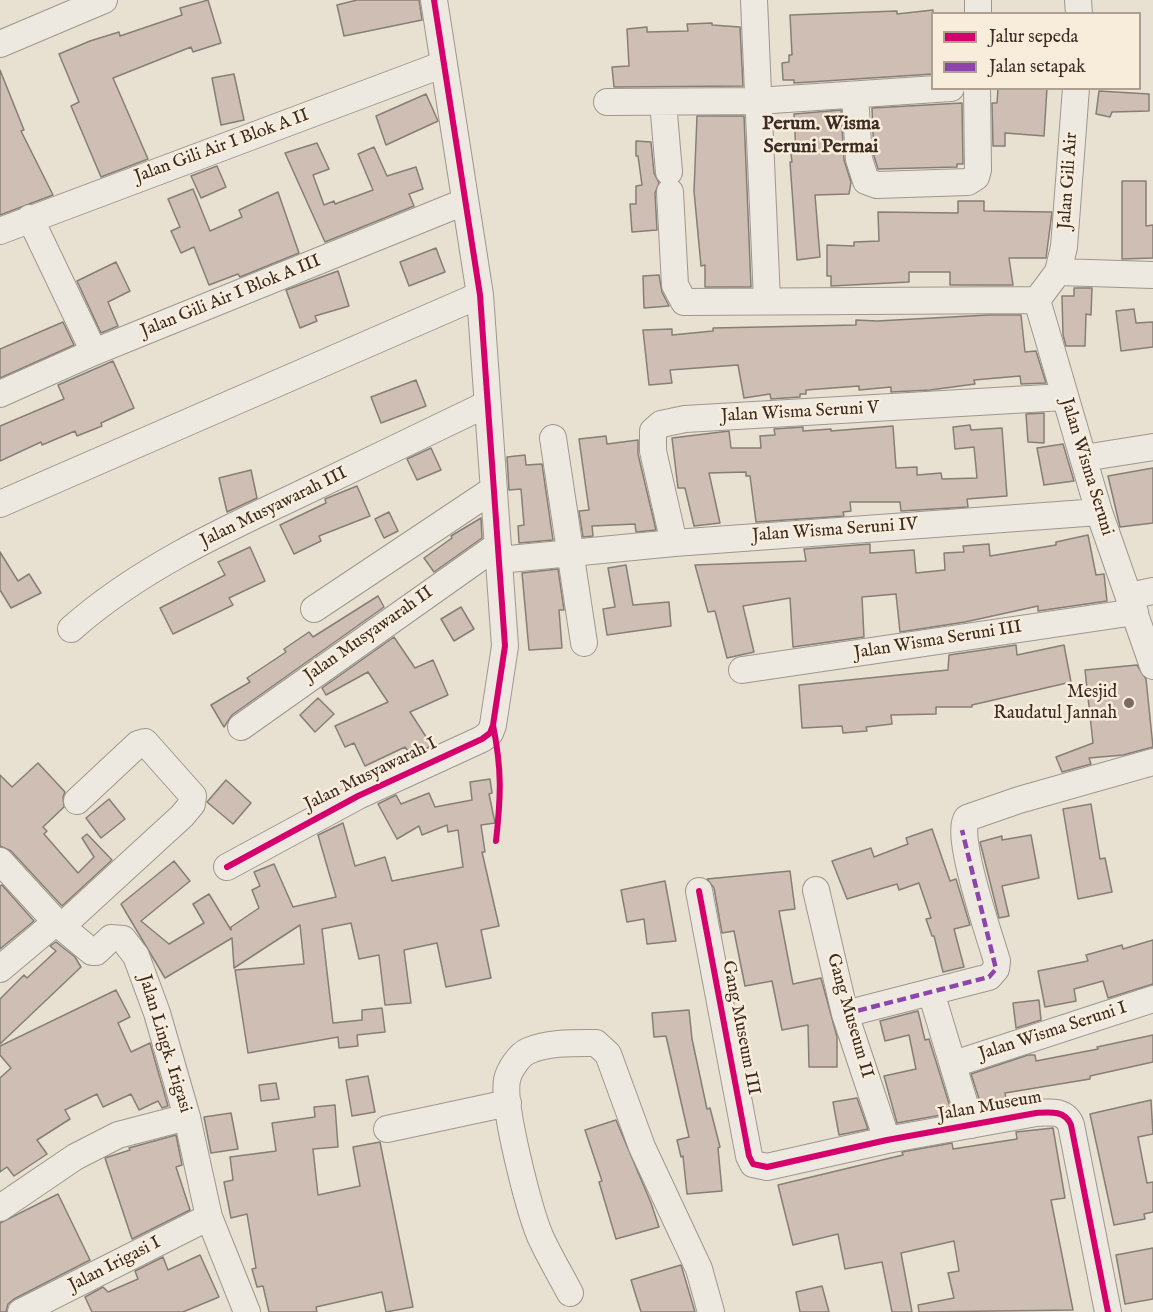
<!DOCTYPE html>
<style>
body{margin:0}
#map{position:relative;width:1153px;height:1312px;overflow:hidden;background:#e8e0d0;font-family:"IM FELL English",serif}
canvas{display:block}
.legend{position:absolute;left:931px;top:12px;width:210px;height:78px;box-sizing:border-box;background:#f7edda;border:2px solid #ada092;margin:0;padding:8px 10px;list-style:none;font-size:18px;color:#3d2c25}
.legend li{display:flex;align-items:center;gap:12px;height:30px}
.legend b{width:30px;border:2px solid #ada092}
</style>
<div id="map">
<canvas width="1153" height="1312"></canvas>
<ul class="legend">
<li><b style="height:8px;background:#d6006c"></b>Jalur sepeda</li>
<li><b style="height:8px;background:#8e44ad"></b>Jalan setapak</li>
</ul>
</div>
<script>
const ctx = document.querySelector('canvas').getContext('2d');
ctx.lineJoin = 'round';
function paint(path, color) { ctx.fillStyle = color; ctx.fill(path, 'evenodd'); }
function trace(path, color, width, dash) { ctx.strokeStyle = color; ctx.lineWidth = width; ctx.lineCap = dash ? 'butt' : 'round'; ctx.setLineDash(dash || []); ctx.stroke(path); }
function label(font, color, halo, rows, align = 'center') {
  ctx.font = font + ' "IM FELL English",serif'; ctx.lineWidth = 5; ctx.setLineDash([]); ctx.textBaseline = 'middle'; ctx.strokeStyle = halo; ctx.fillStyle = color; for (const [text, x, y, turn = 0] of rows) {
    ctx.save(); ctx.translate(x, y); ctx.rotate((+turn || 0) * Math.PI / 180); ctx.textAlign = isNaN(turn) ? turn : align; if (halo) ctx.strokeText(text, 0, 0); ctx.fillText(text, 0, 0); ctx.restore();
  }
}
const building = new Path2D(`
 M208,0L221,43L193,52L191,47L113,78L148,159L101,177L71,106L79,102L59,54L90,41L119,32L120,36L182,15L180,8Z
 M357,0H419L422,20L344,36L337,5Z
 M933,10V74L794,83V80H783L782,63L789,62V55H792L790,15L897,11V14Z
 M712,23V25L740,27L743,86L614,87L612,67L629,66L627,29L647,27V32L688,31L687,24Z
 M0,70L24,130L21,131L53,195L0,215Z
 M234,74L244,120L221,125L212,78Z
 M998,88H1047L1044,136L1005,133V146H993L992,103H997Z
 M1099,91L1149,94V111L1112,112L1110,117L1096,114Z
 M426,94L438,121L386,145L376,116Z
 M962,103L963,164H957V167L878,169L874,156L872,108Z
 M841,110L844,160L851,182L849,194L815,195L820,257L797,260L790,162H792L791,154L796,153L794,114Z
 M697,116H744L751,287H705V265L701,266L694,191Z
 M636,141L651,142L654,173L659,183L655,193L657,230L632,232L630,204H636V186L642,185L638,156H636Z
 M317,143L329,169L313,175L324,205L334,201L335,204L373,190L358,154L374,147L387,176L416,167L423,189L409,194L414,206L325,242L285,153Z
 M217,166L226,187L201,198L191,176Z
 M1122,181H1146V226L1153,225V258L1122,259Z
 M193,189L210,231L242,217L239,210L278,192L299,253L240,277L238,274L209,285L194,247L181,253L171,231L180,227L168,199Z
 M958,201H984V211L1052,212L1046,258H1009L1013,285H950V272H909V282L831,286V276H827V245L854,246V242L879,241L878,212L958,213Z
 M436,248L445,272L409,286L400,262Z
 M116,262L130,291L108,302L118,326L101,333L77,281Z
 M338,271L349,306L315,316L317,321L300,328L286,290Z
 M659,275L662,292L669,306L644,308L643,276Z
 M1074,288H1092L1091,315L1086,314L1085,346H1066L1063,335L1062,296H1074Z
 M1134,309L1136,323L1153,322V347L1121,351L1116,311Z
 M988,315H1021L1025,352L1036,351L1046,383L1021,384L1020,376L974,380L975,384L930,390L891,392V387L859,390V386L806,390V394H800V397L771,399L770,394L744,398L738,365L670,370L672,383L649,385L643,330L672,329V335L713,331V328L856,325V320L877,321Z
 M63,322L74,345L0,378V349Z
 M113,361L134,408L101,423L102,426L77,436L75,431L42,445L41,442L0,461V426L64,399L58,385Z
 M416,380L426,406L381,423L371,397Z
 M1044,413V443L1028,442L1026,414Z
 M970,425L971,430L1002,428L1007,496L967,499L968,507L901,511L900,502H850L851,511L843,512L844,516L756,522L750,476H746V472L709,473L720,523L694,526L685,488H678L672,438L729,431L731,448H761L760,436L775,435L774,429L803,427V431L831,429V431L893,426L896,468L917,467V475L941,473L942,479L977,478L974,447L955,449L953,427Z
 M606,436L607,444L638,440V454L656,530L636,532L635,524L592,526L593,536L583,537L579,511L589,510L579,439Z
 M1063,444L1074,481L1044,485L1037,448Z
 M431,448L441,470L417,480L407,459Z
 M525,455L526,465L542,464L553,540L519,543L518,526L524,525L521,489L509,490L507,457Z
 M1153,468V523L1120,527L1108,476Z
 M251,470L257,498L227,512L219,478Z
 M357,486L370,516L319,536L321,541L294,554L280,525L326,503L325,499Z
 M389,512L398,531L384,538L375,519Z
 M481,518L482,538L434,572L424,558L452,538L451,536Z
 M1088,535L1096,575L1104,574L1107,601L1038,611V606L965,622L900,632L896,594L862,597L864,637L793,647L790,598L743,606L754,652L727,658L715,611L708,612L695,565L806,561L804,549L870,544V553L914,550L916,573L945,570L944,553L964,552L963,546L989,544L990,556L1056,545V542Z
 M250,547L265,581L229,598L233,605L173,634L160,608L225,575L218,562Z
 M0,552L18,581L29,574L41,593L11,608L0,590Z
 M626,565L633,605L669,602L671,626L607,635L603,609L615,607L608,568Z
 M558,569L564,610H559L562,648L529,650L522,573Z
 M378,596L384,607L232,715L224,727L211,705L250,682L247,678L286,652L284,649L309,632L313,637Z
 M461,607L474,629L454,641L441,619Z
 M394,637L415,668L433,660L448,695L410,712L432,746L411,755L405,747L365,766L354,743L345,747L335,726L388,702L368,672L326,695L322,688Z
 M1016,645L1017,655L1064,645L1071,682L972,705V707H936V714L891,715L892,724L866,727L867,731L843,733L842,726L802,728L799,685L948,670L949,655Z
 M1137,665L1146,679L1153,747L1123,755L1089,758L1091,764L1062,772L1056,757L1093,743L1085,670Z
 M318,698L334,714L315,732L300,715Z
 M38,763L65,792L63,797L64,807L43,827L47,831L44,834L78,873L94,857L82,838L87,834L112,860L62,906L11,851L0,846V775L12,787Z
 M490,779L492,793L489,794L495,823L481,825L485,852H482L499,926L481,930L491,978L446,987L437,943L404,950L411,1003L385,1005L379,955L359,959L351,923L322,929L333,1023L362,1020V1010L382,1008L385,1032L357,1035L358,1046L339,1048L338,1037L248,1053L235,970L304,964L300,925L234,968L232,938L165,978L121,904L174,861L190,881L141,921L169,944L204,923L193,904L209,894L231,930V927L259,908L252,890L260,886L254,872L274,864L293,907L336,897L318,835L343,823L355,866L385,857L392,881L463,867L458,830L448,832L447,825L422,835L419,826L397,839L378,804L396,795L401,804L429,793L435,807L472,800L470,782Z
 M226,780L251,803L233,824L207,802Z
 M109,799L125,819L101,838L86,818Z
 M1091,804L1100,859L1105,858L1112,892L1078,899L1063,809Z
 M932,829L950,881L956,879L970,925L954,929L964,967L943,972L934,936H932L926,919L931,918L919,883L899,890L897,884L847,899L832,861L871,848L874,857L908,844L906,838Z
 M1031,835L1039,878L1002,886L1009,916L999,918L980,842L1002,836V840Z
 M790,871L795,909L779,911L793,984L821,978L837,1037V1067H809L808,1025L782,1030L772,981L745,986L734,931L722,933L714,888L707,879Z
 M665,881L676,941L647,944L644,919L627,922L621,890Z
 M2,885L34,921L0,949V886Z
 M1153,940V984L1108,998L1103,981L1074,989L1076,1001L1045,1007L1038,971L1088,961L1086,955L1122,945L1123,949Z
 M56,942L75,957L81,967L0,1044V999L24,975L27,978L56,951L50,946Z
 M116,990L130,1017L118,1023L131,1052L150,1043L168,1106L162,1108L158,1101L139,1110L131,1094L103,1107L97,1094L65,1110L70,1119L37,1140L47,1154L14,1176L7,1167L0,1172V1078L11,1068L0,1055V1046Z
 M1039,1000L1041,1020L1016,1028L1013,1003Z
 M689,1010L692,1039L707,1109L710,1108L720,1147L718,1148L722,1191L687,1194L683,1156L681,1157L677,1140L689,1137L666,1036L654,1037L652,1013Z
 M918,1011L925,1040L929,1039L952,1113L897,1123L884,1076L916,1069L909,1035L885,1041L880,1021Z
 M1153,1035V1062L1090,1076V1079L1005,1093L1006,1099L981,1105L971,1074L1028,1055H1035L1036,1061L1098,1049L1097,1047Z
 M368,1076L375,1112L352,1116L346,1080Z
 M276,1083L279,1099L261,1101L259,1085Z
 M857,1098L868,1129L839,1135L833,1102Z
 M1151,1100L1153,1134L1138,1137L1147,1183L1153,1182V1212L1144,1214L1145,1219L1114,1225L1090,1114Z
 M335,1105L338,1147L313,1149L318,1195L360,1186L353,1147L380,1142L413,1307L386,1312L382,1292L316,1307L317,1312H269L263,1286L257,1287L252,1269L256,1268L247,1214L231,1218L224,1182L233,1180L230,1157L276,1151L272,1123L315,1117L314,1107Z
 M231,1113L238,1149L211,1153L204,1117Z
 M616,1120L651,1203L659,1227L616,1239L599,1182L602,1181L585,1130Z
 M1053,1128L1065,1198L1051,1200L1073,1310L919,1312L918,1305L954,1298L948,1273L959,1271L954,1241L901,1253L912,1312H892L882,1262L845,1269L838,1234L793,1245L778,1185L903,1155L902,1152L952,1143L953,1149L1017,1139L1016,1132Z
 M176,1135L182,1165L176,1167L190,1210L132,1239L105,1158L130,1150L129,1148Z
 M58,1194L90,1260L14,1299L8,1304L6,1312H0V1223Z
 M1153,1248V1299L1125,1304L1116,1255Z
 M200,1255L219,1297L183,1312H92L85,1297L103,1287L108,1292L138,1279L135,1271L163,1257L168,1270Z
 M681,1265L695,1312H641L631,1280Z
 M822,1286L829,1312H800L796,1292Z`);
paint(building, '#cebeb3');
trace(building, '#867f76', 1.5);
const minor = new Path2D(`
 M754,0L767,300
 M1078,0L1079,14
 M978,14V0
 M0,44L104,0
 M1076,88L1064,247L1058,272L1037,300L1099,512L1153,666
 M855,95L859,159L866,181L877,185L968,182L976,177L978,170L977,88
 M607,102L757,101L951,88
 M663,102L669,172
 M670,192L675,285L684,302L1037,300
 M30,218L94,352
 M0,231L444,64
 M1058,272L1153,275
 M0,394L94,352L464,202
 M553,438L584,643
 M1084,458L1153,447
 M0,504L480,295
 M674,543L653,451V431L661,424L685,419L1064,397
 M499,560L674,543L1099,512
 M1129,596L1153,591
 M314,609L494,489
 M71,629C135,572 217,533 294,497C358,466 423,435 487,404
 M742,670L1135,612
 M241,727L498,545
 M0,861L56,922L92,952H96L111,938L123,939L136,956L157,1013L187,1117L209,1217L247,1312
 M227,867L358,796L482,739L490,733L493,725L505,646L480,295L434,0
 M816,890L845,1014L887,1140
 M699,891L749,1156L753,1164L767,1167L887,1140L1036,1113C1050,1112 1065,1110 1071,1125L1108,1312
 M62,926L182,816L192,804L193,796L145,742L138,744L77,801
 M0,969L56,922
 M931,992L971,1125
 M845,1014L989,977L996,969L997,961C990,937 954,834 967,818L1019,800L1153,762
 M954,1064L1153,999
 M387,1129L508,1103
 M0,1208L75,1157L118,1135L187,1117
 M570,1293C560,1274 549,1256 540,1236C529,1209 502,1106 507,1080C509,1070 519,1055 528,1051C548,1042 575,1043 596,1043L608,1054L642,1147L699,1269L711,1312
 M21,1312L209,1217`);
trace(minor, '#9e978d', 28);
trace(minor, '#ede8e0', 26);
trace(new Path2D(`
 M845,1014L989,977L996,969L962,830`), '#8e44ad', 4.5, [9, 4.5]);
trace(new Path2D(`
 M493,725C502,770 501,796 496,841
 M227,867L358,796L482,739L490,733L493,725L505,646L480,295L434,0
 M699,891L749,1156L753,1164L767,1167L887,1140L1036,1113C1050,1112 1065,1110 1071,1125L1108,1312`), '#d6006c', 6);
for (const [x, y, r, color] of [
 [1129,703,6,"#796b61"]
]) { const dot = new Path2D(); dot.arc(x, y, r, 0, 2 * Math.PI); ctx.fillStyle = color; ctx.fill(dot); trace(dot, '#f7edda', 2); }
label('18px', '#3d2c25', '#f7edda', [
 ["Jalan Gili Air I Blok A II",222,147,-20],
 ["Jalan Gili Air",1069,181,-86],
 ["Jalan Gili Air I Blok A III",231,297,-22],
 ["Jalan Wisma Seruni V",800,413,-3],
 ["Jalan Wisma Seruni",1086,467,73],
 ["Jalan Musyawarah III",274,508,-26],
 ["Jalan Wisma Seruni IV",835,531,-4],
 ["Jalan Musyawarah II",369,635,-35],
 ["Jalan Wisma Seruni III",938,641,-9],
 ["Jalan Musyawarah I",371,775,-26],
 ["Gang Museum II",849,1016,74],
 ["Gang Museum III",740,1028,79],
 ["Jalan Wisma Seruni I",1053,1032,-18],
 ["Jalan Lingk. Irigasi",164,1044,73],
 ["Jalan Museum",990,1107,-10],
 ["Jalan Irigasi I",115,1265,-27]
]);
label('18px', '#3d2c25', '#f7edda', [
 ["Mesjid",1117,693],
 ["Raudatul Jannah",1117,714]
], 'right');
label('bold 20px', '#3d2c25', '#f7edda', [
 ["Perum. Wisma",821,125],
 ["Seruni Permai",821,148]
]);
</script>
